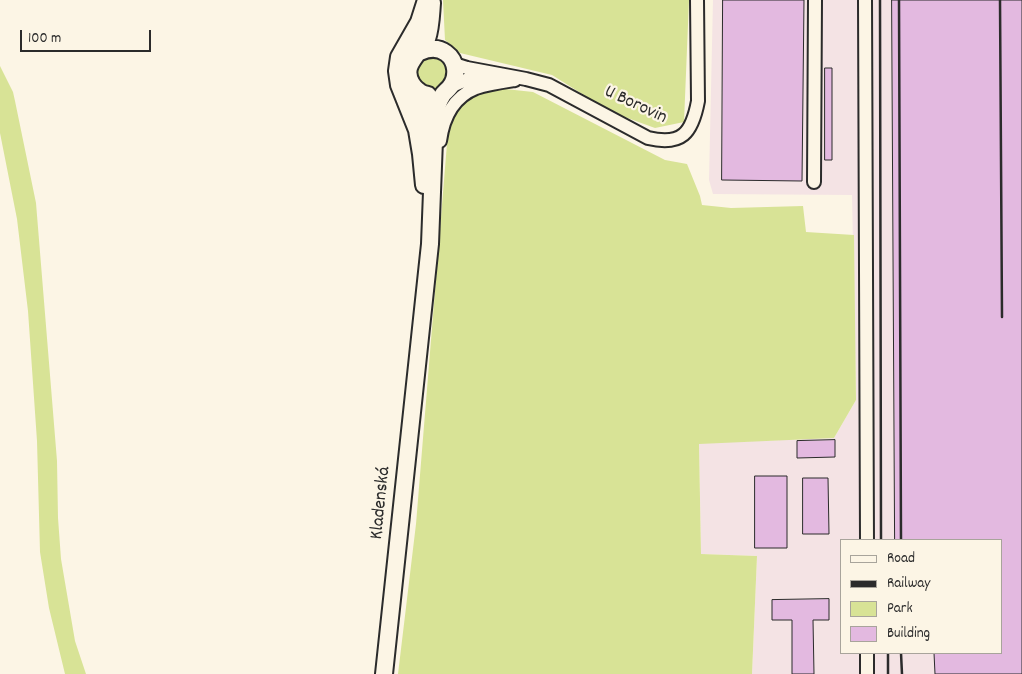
<!DOCTYPE html>
<meta charset="utf-8">
<style>
body{margin:0}
#map{position:relative;width:1022px;height:674px;overflow:hidden;background:#fcf5e5;font-family:Dekko,sans-serif}
canvas{display:block}
.legend{position:absolute;left:840px;top:539px;width:162px;height:115px;box-sizing:border-box;background:#fcf5e5;border:1px solid #a8a49b;margin:0;padding:6px 9px;list-style:none;font-size:15px;color:#2b2b2b}
.legend li{display:flex;align-items:center;gap:10px;height:25px}
.legend b{width:25px;border:1px solid #a8a49b}
.scale{position:absolute;left:20px;top:30px;width:131px;height:22px;box-sizing:border-box;border:2px solid #2b2b2b;border-top:0;padding-left:6px;font-size:15px;line-height:18px;white-space:nowrap;color:#2b2b2b;-webkit-text-stroke:4px #fcf5e5;paint-order:stroke}
</style>
<div id="map">
<canvas width="1022" height="674"></canvas>
<ul class="legend">
<li><b style="height:6px;background:#fcf5e5"></b>Road</li>
<li><b style="height:6px;background:#2b2b2b"></b>Railway</li>
<li><b style="height:14px;background:#d8e396"></b>Park</li>
<li><b style="height:14px;background:#e3b9e0"></b>Building</li>
</ul>
<div class="scale">100 m</div>
</div>
<script>
const ctx = document.querySelector('canvas').getContext('2d');
ctx.lineJoin = 'round';
function paint(path, color) { ctx.fillStyle = color; ctx.fill(path, 'evenodd'); }
function trace(path, color, width, dash) { ctx.strokeStyle = color; ctx.lineWidth = width; ctx.lineCap = dash ? 'butt' : 'round'; ctx.setLineDash(dash || []); ctx.stroke(path); }
function label(font, color, halo, rows, align = 'center') {
  ctx.font = font + ' Dekko,sans-serif'; ctx.lineWidth = 4.5; ctx.setLineDash([]); ctx.textBaseline = 'middle'; ctx.strokeStyle = halo; ctx.fillStyle = color; for (const [text, x, y, turn = 0] of rows) {
    ctx.save(); ctx.translate(x, y); ctx.rotate((+turn || 0) * Math.PI / 180); ctx.textAlign = isNaN(turn) ? turn : align; if (halo) ctx.strokeText(text, 0, 0); ctx.fillText(text, 0, 0); ctx.restore();
  }
}
paint(new Path2D(`
 M713,0H1022V674H752L757,556L701,554L699,443L834,438L856,400L852,195L713,194L709,180ZM841,540H1001V653H841Z`), '#f4e3e4');
paint(new Path2D(`
 M443,0H689L684,122L655,128L611,112L552,75L460,53L445,40Z
 M433,55L445,62L449,75L439,90L434,91L415,80L417,62Z
 M0,66L13,92L15,101L36,203L57,461L58,518L61,559L75,641L86,674H65L49,608L40,552L37,441L28,311L17,219L0,133Z
 M496,88L533,92L665,160L687,164L700,196L702,205L731,208L803,206L806,232L854,235L856,400L834,438L699,444L701,554L757,556L752,674H398L416,524L449,119C463,101 473,91 496,88Z`), '#d8e396');
const building = new Path2D(`
 M723,0H804L802,181L722,180Z
 M892,0H1022V674H935L934,653H1001V540H895Z
 M825,68H832V160H825Z
 M835,440V457L797,458V441Z
 M755,476H787V548H755Z
 M803,478H828L829,534H803Z
 M829,599V620H813L814,674H792V620H772V600Z`);
paint(building, '#e3b9e0');
trace(building, '#2b2b2b', 1);
const minor = new Path2D(`
 M865,0L867,540
 M454,64L467,68L526,79L549,85L648,138C682,146 692,133 698,101L697,0
 M450,87L468,79H491
 M440,141C443,119 453,97 476,88C488,84 502,82 515,80
 M814,182L815,0
 M867,653V674`);
const major = new Path2D(`
 M419,91C423,105 426,118 426,133
 M428,95C421,94 416,90 412,84C400,65 421,54 427,39C431,27 431,15 432,3
 M424,185L421,154L417,130L399,85L397,71L399,57L419,22L426,0
 M384,674L430,244L435,114C437,108 438,102 442,96C444,92 447,91 450,87C458,77 457,61 446,53C438,47 429,48 420,52`);
trace(minor, '#2b2b2b', 16);
trace(major, '#2b2b2b', 20);
trace(minor, '#fcf5e5', 12);
trace(major, '#fcf5e5', 16);
trace(new Path2D(`
 M880,0L881,540
 M899,0L901,540
 M1000,0L1002,317
 M901,653L902,674
 M888,674V653`), '#2b2b2b', 2.5);
label('19px', '#2b2b2b', '#fcf5e5', [
 ["U Borovin",635,106,25],
 ["Kladenská",382,503,-84]
]);
</script>
